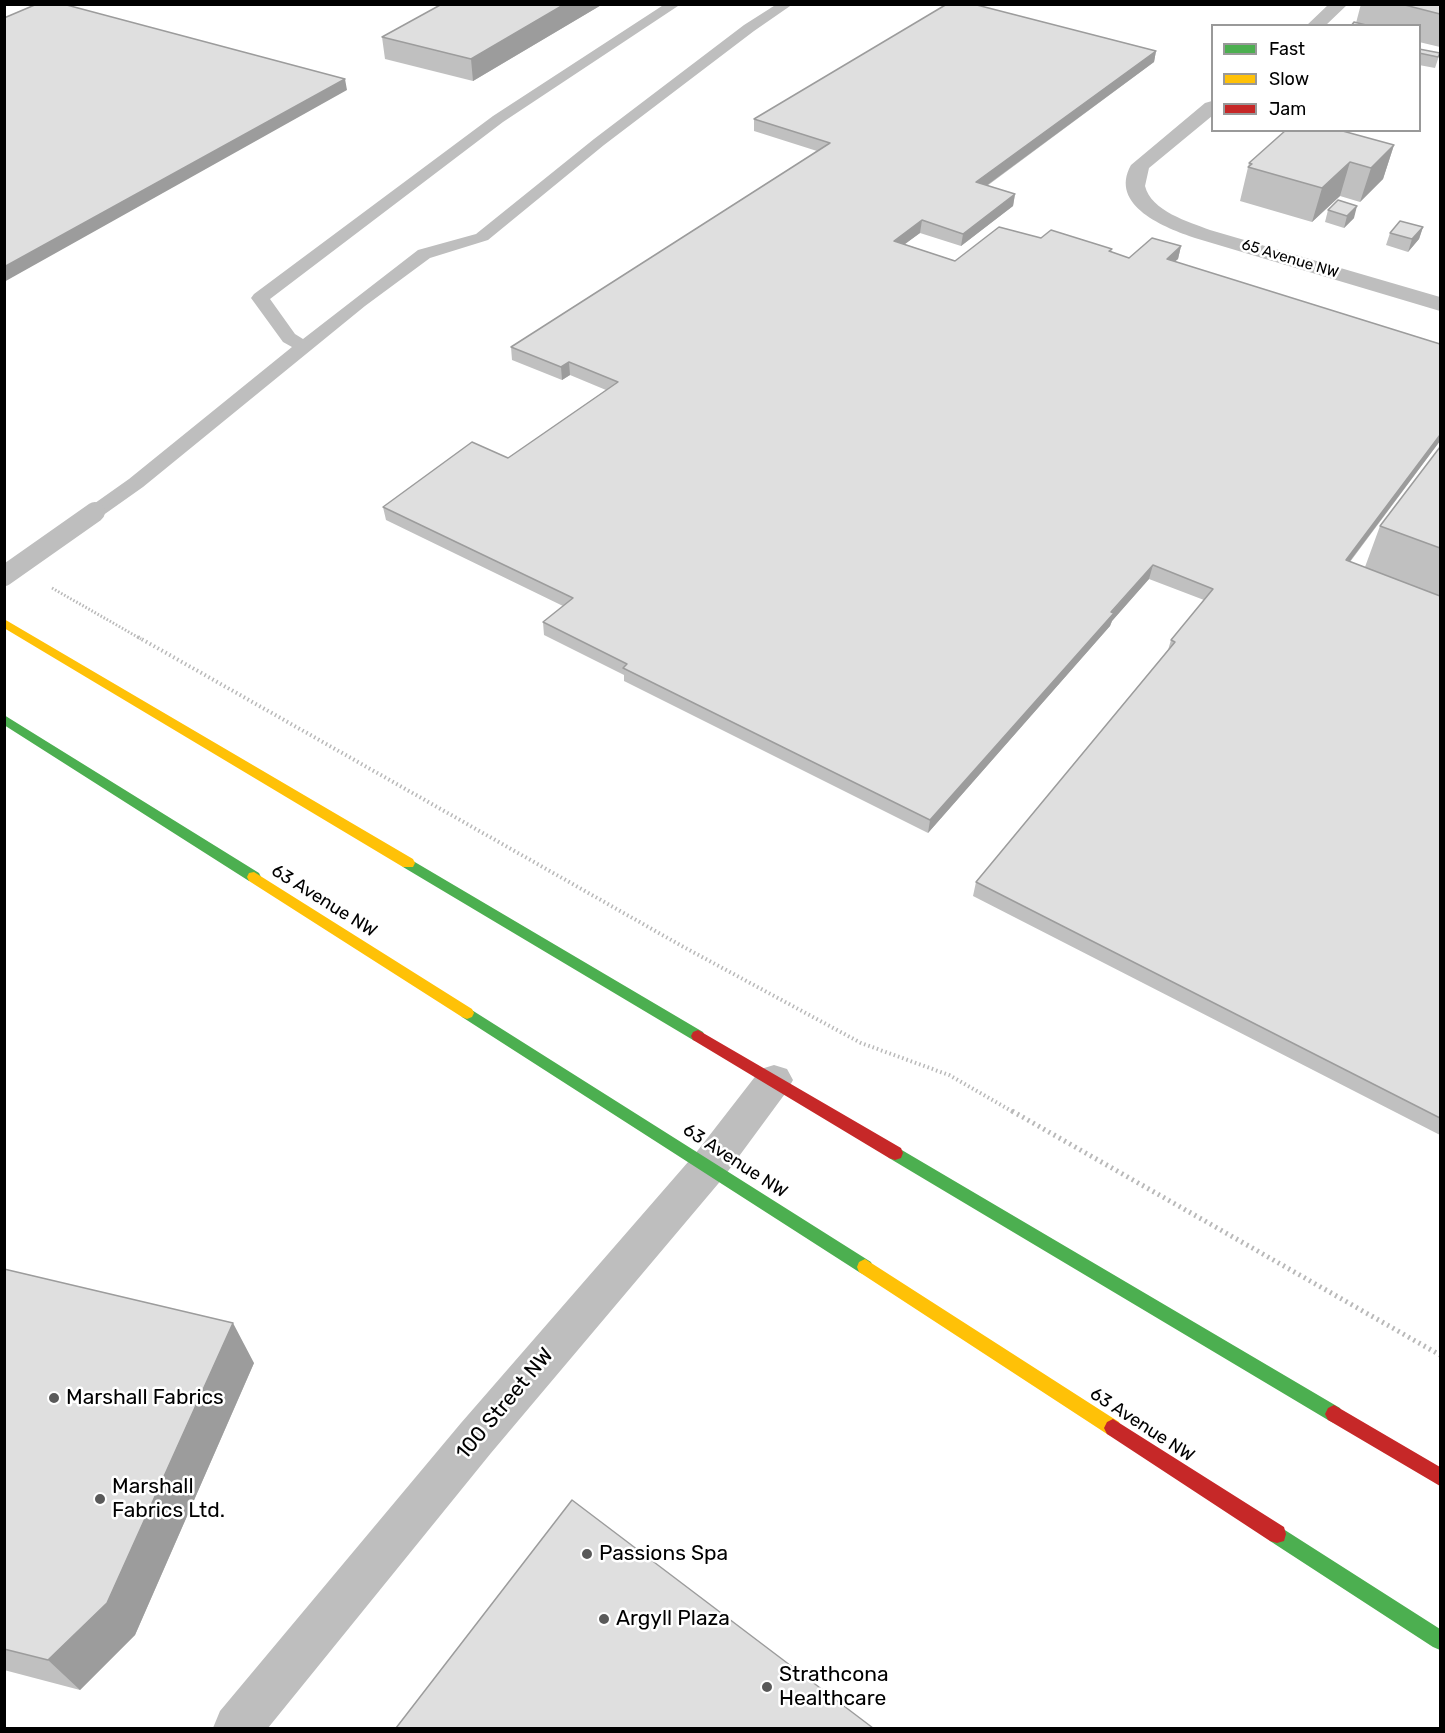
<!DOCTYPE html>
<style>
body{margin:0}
#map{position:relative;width:1445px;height:1733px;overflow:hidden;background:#fff;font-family:Rubik,sans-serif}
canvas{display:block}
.frame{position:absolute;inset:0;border:6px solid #000;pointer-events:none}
.legend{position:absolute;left:1211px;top:24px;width:210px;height:108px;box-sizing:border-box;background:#fff;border:2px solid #999;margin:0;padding:8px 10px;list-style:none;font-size:18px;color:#000}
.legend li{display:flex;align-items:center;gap:12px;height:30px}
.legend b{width:30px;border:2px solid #999}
</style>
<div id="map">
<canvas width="1445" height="1733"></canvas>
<div class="frame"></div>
<ul class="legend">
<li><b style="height:8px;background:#4caf50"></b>Fast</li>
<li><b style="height:8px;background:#ffc107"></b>Slow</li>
<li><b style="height:8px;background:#c62828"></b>Jam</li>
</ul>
</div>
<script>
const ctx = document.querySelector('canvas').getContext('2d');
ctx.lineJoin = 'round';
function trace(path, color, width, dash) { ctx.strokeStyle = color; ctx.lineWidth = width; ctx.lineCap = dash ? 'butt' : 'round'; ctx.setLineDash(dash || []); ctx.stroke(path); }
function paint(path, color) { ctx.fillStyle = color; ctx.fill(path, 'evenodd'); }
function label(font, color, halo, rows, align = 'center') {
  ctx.font = font + ' Rubik,sans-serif'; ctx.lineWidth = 5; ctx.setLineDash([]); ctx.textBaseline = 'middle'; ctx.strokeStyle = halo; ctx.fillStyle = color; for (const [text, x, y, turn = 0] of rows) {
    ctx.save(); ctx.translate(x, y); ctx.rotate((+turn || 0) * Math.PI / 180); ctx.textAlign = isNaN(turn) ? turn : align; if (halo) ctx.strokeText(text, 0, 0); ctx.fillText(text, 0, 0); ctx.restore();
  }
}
trace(new Path2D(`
 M52,588L141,639`), '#b9b9b9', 3, [1.5, 2]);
trace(new Path2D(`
 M138,637L680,945L861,1043L949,1075L1015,1113`), '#b9b9b9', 4, [1.5, 3]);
trace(new Path2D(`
 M1012,1111L1440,1355`), '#b9b9b9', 5, [2, 4]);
paint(new Path2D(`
 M665,4H681L503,122L270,299L295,334L303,339L418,250L476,234L594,139L744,25L777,4H793L754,31L604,145L488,240L430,258L365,306L143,487L102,516H88L85,512L88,508L129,479L292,347L283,342L251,298L254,294L493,116Z`), '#bebebe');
paint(new Path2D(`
 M1329,4H1348L1325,26H1306Z
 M1212,101V116L1149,168L1145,186C1151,211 1189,222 1210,230L1440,297V311L1195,238C1166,228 1108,206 1131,165L1205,103Z
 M774,1065L787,1069L793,1080L787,1091L723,1178L491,1453L268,1728H213L220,1711L461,1423L695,1154L761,1069Z`), '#bebebe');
paint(new Path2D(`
 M4,715L259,873L261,877L259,881H249L4,725Z
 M408,858L703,1032L705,1036L703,1040L698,1042L693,1040L403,867L401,863Z
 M467,1007L871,1262L873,1267L871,1272L865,1275L859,1272L462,1017L460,1013L462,1009Z
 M895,1146L1340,1408L1343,1414L1340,1420L1334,1423L1328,1420L889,1158L887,1153L889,1148Z
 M1277,1525L1440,1629V1650L1433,1647L1270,1541L1268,1534L1270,1527Z`), '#4caf50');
paint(new Path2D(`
 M4,619L413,859L415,863L413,867H403L4,628Z
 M254,872L472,1009L474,1013L472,1017L467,1019L462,1017L249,881L247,877L249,873Z
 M865,1259L1119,1422L1122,1428L1119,1434L1113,1437L1107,1434L859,1272L857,1267L859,1262Z`), '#ffc107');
paint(new Path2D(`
 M698,1030L901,1148L903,1153L901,1158L895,1160L889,1158L693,1040L691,1036L693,1032Z
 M1334,1405L1440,1467V1486L1328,1420L1325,1414L1328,1408Z
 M1113,1419L1284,1527L1286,1534L1284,1541L1277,1543L1270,1541L1107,1434L1104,1428L1107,1422Z`), '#c62828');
trace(new Path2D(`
 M4,576L95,512`), '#bebebe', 20);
paint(new Path2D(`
 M603,4L473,81L385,59L382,37Z
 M1361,4H1440V47L1419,42V26H1351L1356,23Z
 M1419,49L1440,53L1435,68L1419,65Z
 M1156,51L1154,62L987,186L1015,194L1013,206L961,246L920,233L904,244L955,261L1041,238L1112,249L1111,252L1129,258L1181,246L1178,259L1175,261L1440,441L1350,562L1365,567L1380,526L1440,447V1135L973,896L976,882L1168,650L1171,640L1204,600L1149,579L1112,621L1110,626L928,833L624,681V675L544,635L543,622L563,606L386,520L383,507L508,458L606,390L570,375L562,380L512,360L511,347L817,151L754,131V119Z
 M1394,145L1383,179L1360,202L1340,196L1312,222L1240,201L1249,163Z
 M1328,210L1354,218L1344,228L1325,222Z
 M1423,227L1419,239L1408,252L1386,245L1390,233Z
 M4,1269L254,1363L135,1635L80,1690L4,1670Z`), '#c0c0c0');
paint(new Path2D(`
 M565,4H603L473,81L471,59Z
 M1156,51L1154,62L975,194L976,182Z
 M345,79L347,90L4,282V267Z
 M1394,145L1383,179L1360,202L1371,168Z
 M1350,162L1340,196L1312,222L1322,188Z
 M1015,194L1013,206L961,246L963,234Z
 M1357,206L1354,218L1344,228L1347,216Z
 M922,220L920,233L893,253L894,241Z
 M1423,227L1419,239L1408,252L1412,239Z
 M1181,246L1178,259L1164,271L1167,259Z
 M569,362L570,375L562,380L561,367Z
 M1440,435V441L1341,573L1346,560Z
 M1153,565L1149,579L1112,621L1110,626L928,833L930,820Z
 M233,1323L254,1363L135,1635L80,1690L48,1660Z`), '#9c9c9c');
const building = new Path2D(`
 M37,4H63L345,79L4,267V18Z
 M442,4H565L471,59L382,37Z
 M947,4H973L1156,51L976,182L1015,194L963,234L922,220L894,241L955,261L999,227L1041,238L1051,230L1112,249L1109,251L1129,258L1152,238L1181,246L1167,259L1440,344V435L1346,560L1440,596V1118L976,882L1175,642L1171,640L1213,589L1153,565L1111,612L1114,613L930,820L623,668L627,664L543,622L573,598L383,507L472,442L508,458L618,382L569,362L561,367L511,347L830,143L754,119Z
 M1401,4H1440V14Z
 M1354,22L1370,26H1351Z
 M1419,49L1440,53L1438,57L1419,53Z
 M1286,130H1339L1394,145L1371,168L1350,162L1322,188L1248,167L1252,164L1249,163Z
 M1338,200L1357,206L1347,216L1328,210Z
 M1400,221L1423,227L1412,239L1390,233Z
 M1440,447V548L1380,526Z
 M4,1269L233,1323L107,1603L48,1660L4,1649Z
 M572,1500L873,1728H396Z`);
paint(building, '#dfdfdf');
trace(building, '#9c9c9c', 1.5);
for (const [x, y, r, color] of [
 [54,1398,6,"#595959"],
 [100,1499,6,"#595959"],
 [587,1554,6,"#595959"],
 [604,1619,6,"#595959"],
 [767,1687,6,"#595959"]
]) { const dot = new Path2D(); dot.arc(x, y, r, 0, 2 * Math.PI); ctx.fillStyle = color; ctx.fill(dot); trace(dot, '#fff', 2); }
label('15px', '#000', '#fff', [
 ["65 Avenue NW",1290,259,17]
]);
label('18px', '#000', '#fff', [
 ["63 Avenue NW",324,901,32],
 ["63 Avenue NW",735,1161,33],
 ["63 Avenue NW",1142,1425,33]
]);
label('21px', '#000', '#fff', [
 ["Marshall Fabrics",66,1398],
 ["Marshall",112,1487],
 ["Fabrics Ltd.",112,1511],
 ["Passions Spa",599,1554],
 ["Argyll Plaza",616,1619],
 ["Strathcona",779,1675],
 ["Healthcare",779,1699]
], 'left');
label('21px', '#000', '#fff', [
 ["100 Street NW",505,1404,-50]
]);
</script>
